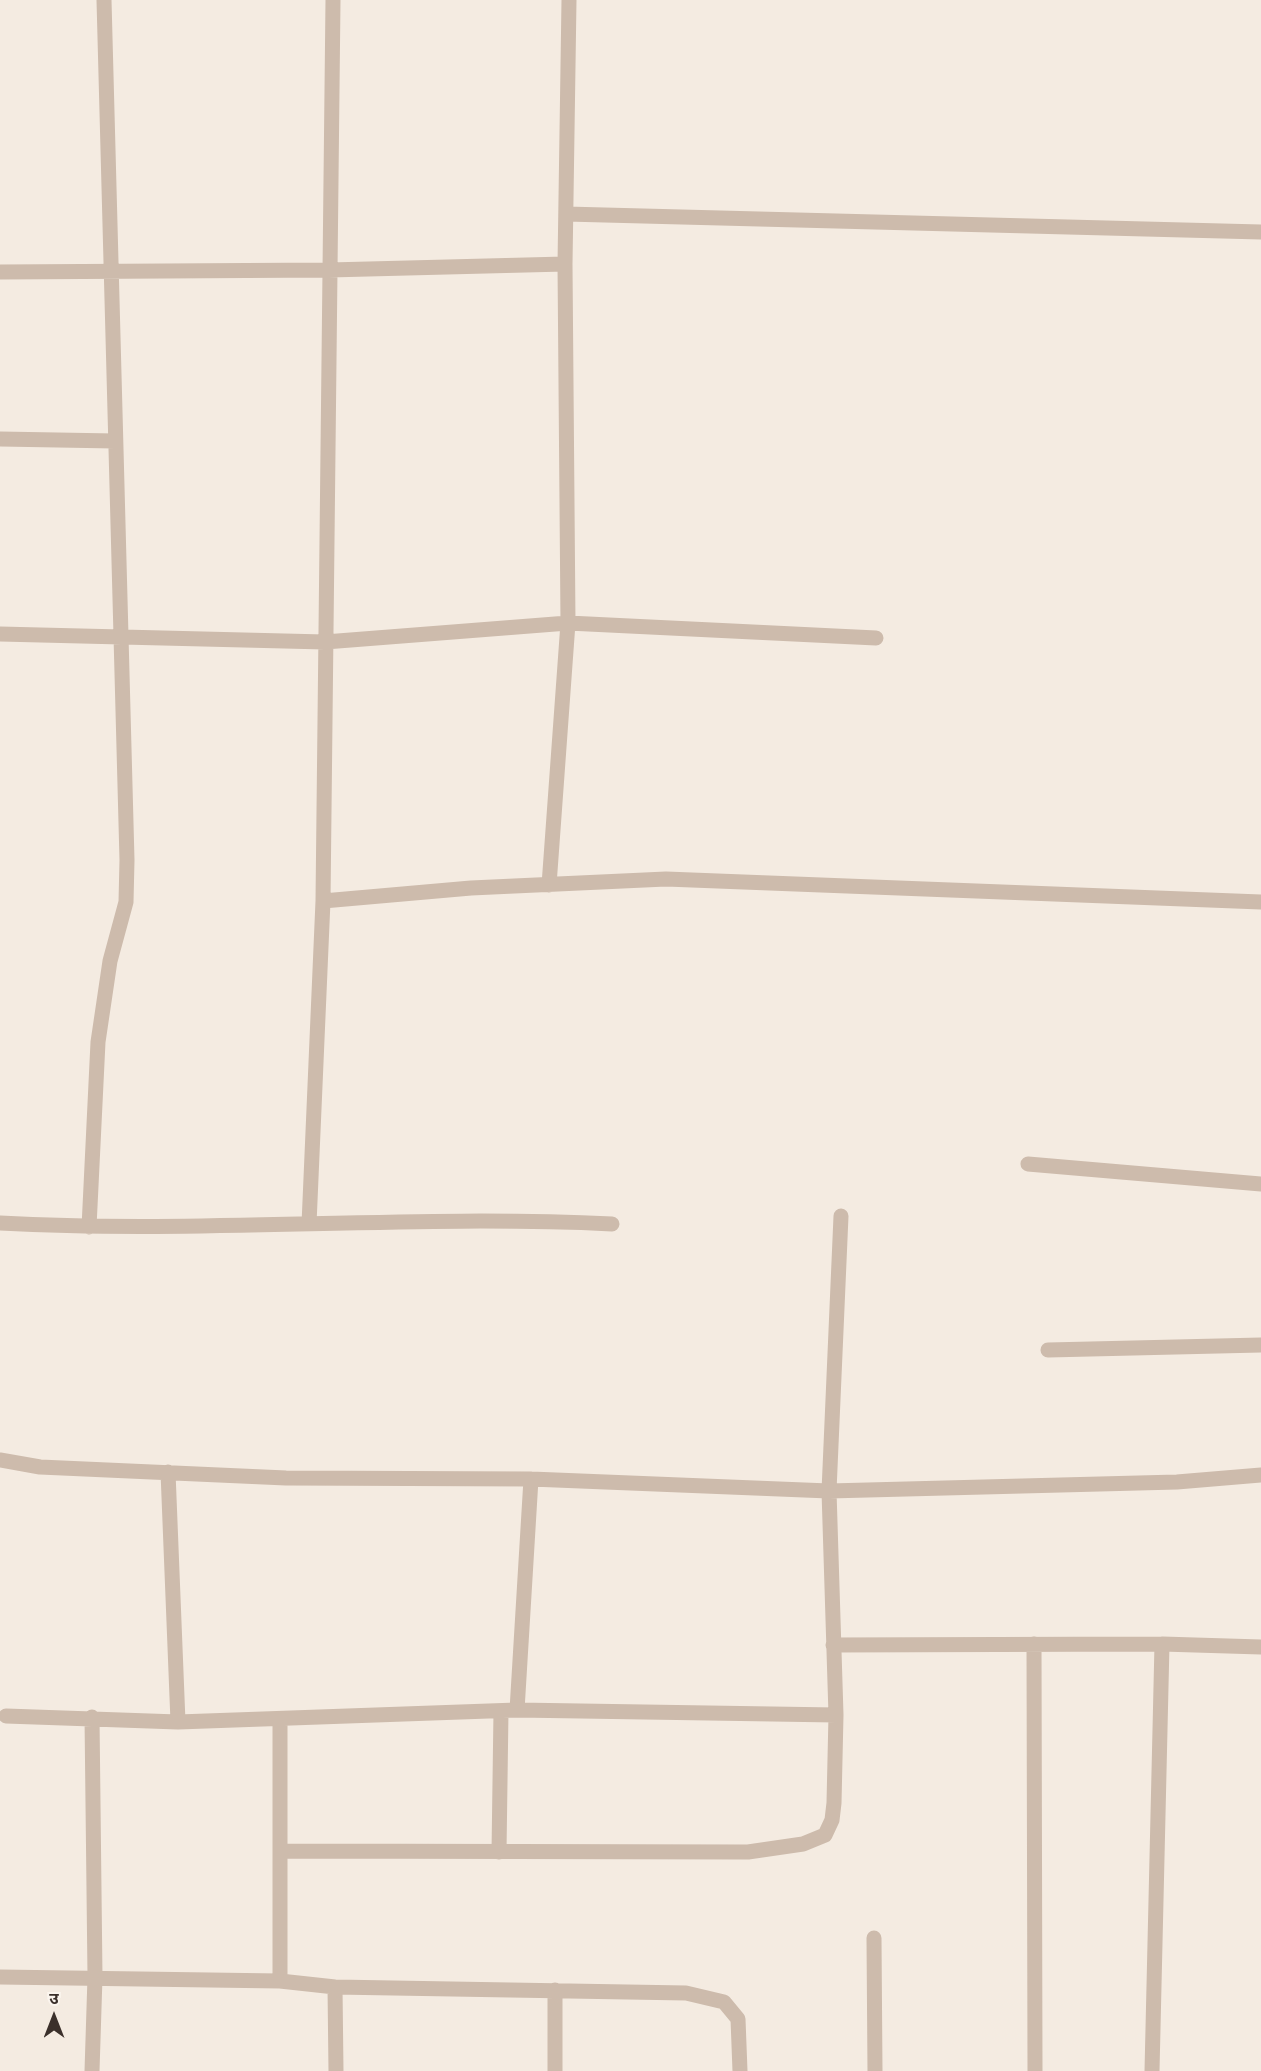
<!DOCTYPE html>
<meta charset="utf-8">
<style>
body{margin:0}
#map{position:relative;width:1261px;height:2071px;overflow:hidden;background:#f4ebe1;font-family:"DejaVu Sans","Noto Sans Devanagari",sans-serif}
canvas{display:block}
.north{position:absolute;left:24px;top:1987px;width:60px;height:60px;-webkit-text-stroke:4px #fbf5ee;paint-order:stroke;rotate:0deg;font-size:16px;font-weight:700;line-height:24px;text-align:center;color:#3b302b}
.north::after{content:'';display:block;margin:auto;width:21px;height:27px;background:#3b302b;clip-path:polygon(50% 0,100% 100%,50% 72%,0 100%)}
</style>
<div id="map">
<canvas width="1261" height="2071"></canvas>
<div class="north">उ</div>
</div>
<script>
const ctx = document.querySelector('canvas').getContext('2d');
ctx.lineJoin = 'round';
function trace(path, color, width, dash) { ctx.strokeStyle = color; ctx.lineWidth = width; ctx.lineCap = dash ? 'butt' : 'round'; ctx.setLineDash(dash || []); ctx.stroke(path); }
trace(new Path2D(`
 M566,214L1261,232
 M0,272L329,270L565,264
 M0,439L115,441
 M0,634L325,642L568,623L876,638
 M549,885L568,623L565,264L569,0
 M323,901L471,888L666,879L1261,902
 M1028,1164L1261,1184
 M0,1223C204,1234 408,1214 612,1224
 M309,1224L323,901L333,0
 M89,1227L98,1042L110,961L126,902L127,860L104,0
 M1048,1350L1261,1345
 M0,1460L40,1467L286,1478L531,1479L829,1491L1177,1482L1261,1475
 M168,1472L178,1722
 M1034,1644L1035,2071
 M833,1645L1162,1644L1261,1647
 M517,1710L531,1479
 M6,1716L178,1722L517,1710L836,1715
 M281,1851L748,1852L803,1844L825,1835L832,1820L834,1803L836,1715L829,1491L841,1216
 M499,1852L501,1711
 M874,1938L875,2071
 M0,1977L280,1981L335,1987L686,1993L724,2002L738,2019L740,2071
 M280,1981V1719
 M335,1987L336,2071
 M92,2071L95,1977L92,1717
 M555,2071V1990
 M1152,2071L1162,1644`), '#cdbbac', 15);
</script>
